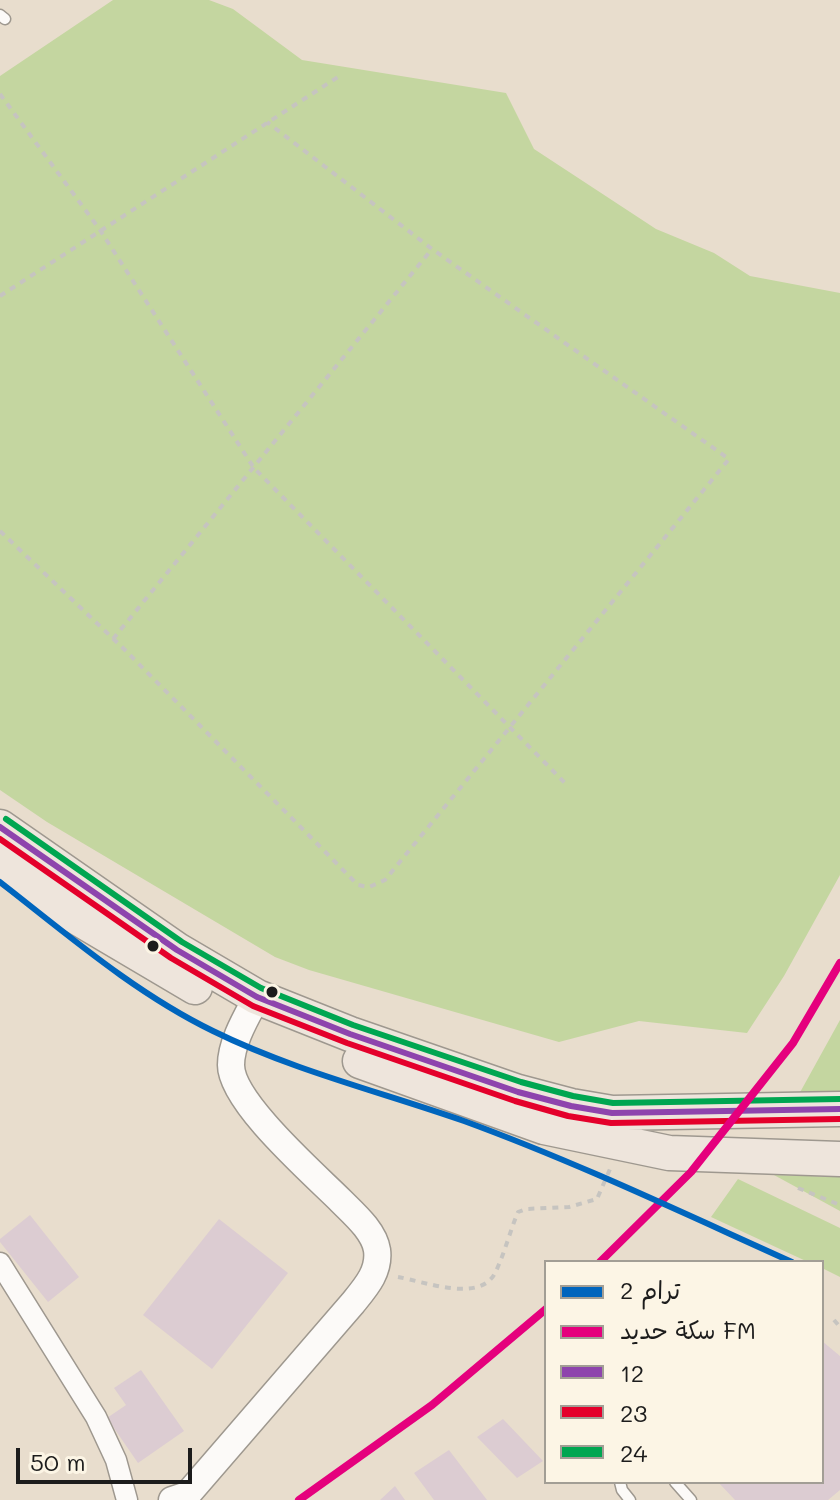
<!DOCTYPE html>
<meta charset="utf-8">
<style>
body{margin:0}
#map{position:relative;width:840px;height:1500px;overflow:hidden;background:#e8ddcd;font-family:Mali,"Playpen Sans Arabic",sans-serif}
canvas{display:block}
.legend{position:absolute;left:544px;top:1260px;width:280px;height:224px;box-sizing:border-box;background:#fcf5e5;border:2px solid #a29e95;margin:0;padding:10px 14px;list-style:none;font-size:24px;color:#1c1c1c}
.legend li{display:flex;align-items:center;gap:16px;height:40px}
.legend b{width:40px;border:2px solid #a29e95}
.scale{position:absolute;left:16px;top:1448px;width:176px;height:36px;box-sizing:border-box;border:4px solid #1c1c1c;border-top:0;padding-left:10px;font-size:24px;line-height:28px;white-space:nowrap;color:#1c1c1c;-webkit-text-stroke:6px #fcf5e5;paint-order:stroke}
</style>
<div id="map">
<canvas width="840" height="1500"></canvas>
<ul class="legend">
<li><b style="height:10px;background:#0065bd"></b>ترام 2</li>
<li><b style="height:10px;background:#e5007d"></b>سكة حديد FM</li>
<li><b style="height:10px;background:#8e44ad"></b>12</li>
<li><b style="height:10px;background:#e4002b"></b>23</li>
<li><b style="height:10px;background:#00a651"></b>24</li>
</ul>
<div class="scale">50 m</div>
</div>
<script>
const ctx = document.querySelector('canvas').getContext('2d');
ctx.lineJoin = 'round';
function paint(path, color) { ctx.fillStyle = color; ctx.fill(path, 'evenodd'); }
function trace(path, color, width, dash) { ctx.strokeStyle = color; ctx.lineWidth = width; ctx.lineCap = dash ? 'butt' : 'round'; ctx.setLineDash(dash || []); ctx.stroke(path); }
paint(new Path2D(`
 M113,0H209L233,9L302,60L506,93L534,149L656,229L714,253L750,276L840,293V875L784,976L747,1033L639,1021L559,1042L309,970L275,957L47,822L0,790V76Z
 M840,1020V1096H798Z
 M774,1175L840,1177V1211Z
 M738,1179L840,1228V1277L822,1268V1262H808L711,1217Z`), '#c4d6a0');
paint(new Path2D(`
 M30,1215L79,1277L48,1302L0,1242V1239Z
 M219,1219L288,1273L212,1369L143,1315Z
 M822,1341L840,1356V1490L828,1500H735L718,1482H822Z
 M141,1370L184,1431L138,1463L107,1418L126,1405L114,1388Z
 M503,1419L543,1461L517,1478L477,1437Z
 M449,1450L487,1500H434L414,1473Z
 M395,1486L405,1500H380Z`), '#dcccd2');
const service = new Path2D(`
 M0,15L5,19
 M620,1482L622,1490L630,1500
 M675,1482L691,1500`);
const minor = new Path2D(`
 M0,1263L96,1417L116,1460L127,1500`);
const tertiary = new Path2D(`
 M172,1500L187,1495L352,1304C365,1288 380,1272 377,1250C374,1231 354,1214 341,1201C314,1174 231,1102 231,1065C231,1042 247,1016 257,997`);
const trunk = new Path2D(`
 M0,827L177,950L257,997L350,1034L518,1092L571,1106L612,1113L840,1109
 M0,863L63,909L195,987
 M360,1061L544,1127L669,1153L840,1159`);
trace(service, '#9e988f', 13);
trace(minor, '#9e988f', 23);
trace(tertiary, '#9e988f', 29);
trace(trunk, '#9e988f', 37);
trace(new Path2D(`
 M0,94L100,230L254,468L565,783
 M0,296L338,77
 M0,531L124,649L358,885L369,887L385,880L729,459L432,249L267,122
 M113,639L432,249
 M798,1188L840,1205
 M398,1277C426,1282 482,1304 496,1271C505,1252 510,1231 518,1212L526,1209L569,1207L597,1199L610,1169
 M834,1320L840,1327`), '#c6c4c0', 4, [6, 6]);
trace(service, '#fcfaf8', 10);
trace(minor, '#fcfaf8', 20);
trace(tertiary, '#fcfaf8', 26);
trace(trunk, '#eee5dc', 34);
trace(new Path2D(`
 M0,827L177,950L257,997L350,1034L518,1092L571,1106L612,1113L840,1109`), '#8e44ad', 6);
trace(new Path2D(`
 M0,839L171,958L253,1006L347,1043L515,1101L568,1116L611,1123L840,1119`), '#e4002b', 6);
trace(new Path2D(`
 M6,819L182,942L261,988L353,1025L521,1082L573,1096L613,1103L840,1099`), '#00a651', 6);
trace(new Path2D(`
 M600,1262L691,1172L793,1043L840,963
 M299,1500L432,1405L546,1309`), '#e5007d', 8);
trace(new Path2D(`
 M0,882C68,935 135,993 213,1031C292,1070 381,1092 464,1121C576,1162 683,1213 792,1262`), '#0065bd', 6);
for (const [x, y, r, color] of [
 [153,946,7,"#1c1c1c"],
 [272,992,7,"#1c1c1c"]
]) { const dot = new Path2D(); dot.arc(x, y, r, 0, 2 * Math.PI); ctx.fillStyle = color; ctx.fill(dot); trace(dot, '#fcf5e5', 3); }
</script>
